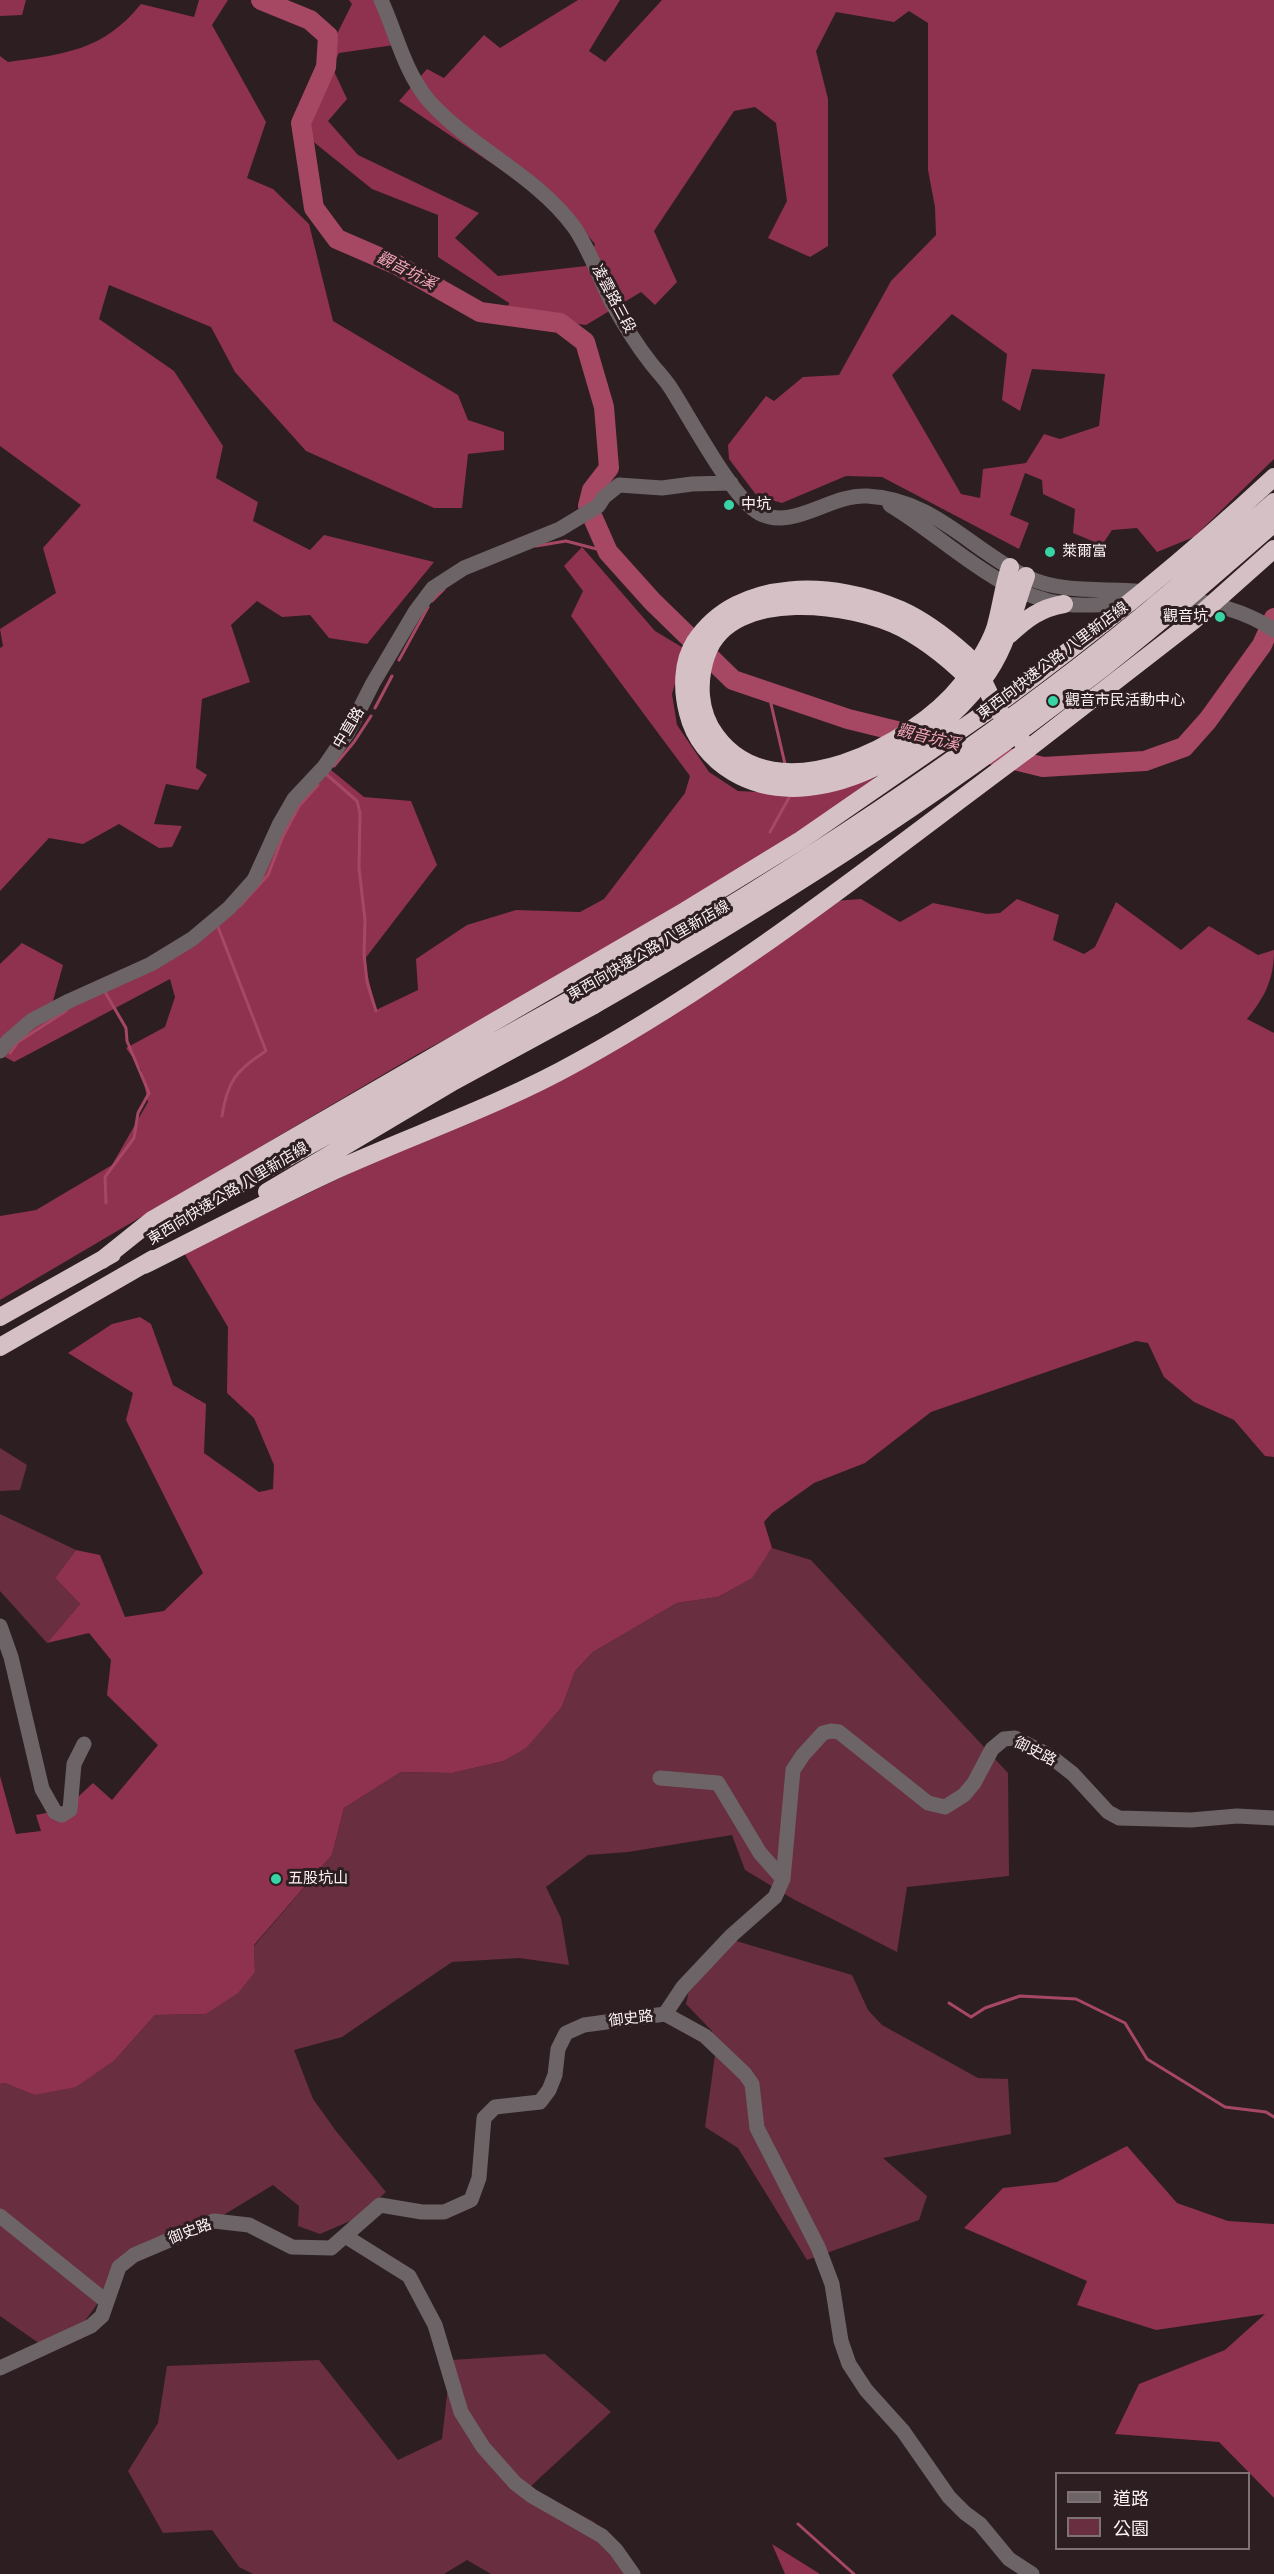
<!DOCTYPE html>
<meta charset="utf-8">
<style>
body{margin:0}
#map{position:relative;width:1274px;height:2574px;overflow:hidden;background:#2d1e21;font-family:Arial,"Noto Sans TC",sans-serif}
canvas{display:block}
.legend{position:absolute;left:1055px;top:2472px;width:195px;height:78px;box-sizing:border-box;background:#2d1e21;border:2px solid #7f7275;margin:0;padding:8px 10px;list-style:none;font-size:18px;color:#fbf1f3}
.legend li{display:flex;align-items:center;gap:12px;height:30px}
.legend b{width:30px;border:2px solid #7f7275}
</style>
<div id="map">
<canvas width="1274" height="2574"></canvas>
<ul class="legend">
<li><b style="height:8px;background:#6c6466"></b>道路</li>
<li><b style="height:16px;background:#692e3f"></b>公園</li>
</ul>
</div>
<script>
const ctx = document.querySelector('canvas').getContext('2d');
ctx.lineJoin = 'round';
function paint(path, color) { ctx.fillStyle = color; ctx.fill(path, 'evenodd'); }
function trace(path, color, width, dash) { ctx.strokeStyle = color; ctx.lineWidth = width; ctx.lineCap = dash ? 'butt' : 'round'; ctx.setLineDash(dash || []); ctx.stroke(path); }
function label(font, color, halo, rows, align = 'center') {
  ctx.font = font + ' Arial,"Noto Sans TC",sans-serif'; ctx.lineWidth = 6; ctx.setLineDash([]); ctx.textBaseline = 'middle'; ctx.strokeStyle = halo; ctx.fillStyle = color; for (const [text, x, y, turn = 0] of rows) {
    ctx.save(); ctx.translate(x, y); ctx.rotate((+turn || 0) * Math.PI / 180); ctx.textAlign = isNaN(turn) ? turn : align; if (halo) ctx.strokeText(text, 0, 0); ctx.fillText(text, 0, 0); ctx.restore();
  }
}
paint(new Path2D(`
 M0,1448L27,1465L20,1490L0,1491Z
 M0,1514L76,1550L55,1578L80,1604L47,1643L0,1591Z
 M772,1548L811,1560L1008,1773L1009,1876L907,1887L897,1952L793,1899L745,1870L732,1835L628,1852L588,1855L546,1887L561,1918L569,1965L519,1958L452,1962L342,2037L294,2050L313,2099L336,2131L386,2192L357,2218L320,2234L298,2226L299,2206L273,2185L207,2225L121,2258L108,2289L85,2321L40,2344L0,2316V2084L5,2083L34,2095L115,2060L155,2015L206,2014L255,1972L254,1946L332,1855L344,1808L401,1772L452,1773L504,1761L525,1748L562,1707L575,1671L593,1652L677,1603L718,1597L751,1578Z
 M736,1941L852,1975L868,2010L882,2025L978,2078L1008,2079L1011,2134L883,2158L927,2196L919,2220L807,2260L738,2148L705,2127L715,2055L712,2031L686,2004L689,1990Z
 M545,2354L611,2412L530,2487L594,2522L639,2574H491L467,2560L444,2574H253L239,2567L212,2530L163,2533L128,2471L158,2423L167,2366L319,2360L398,2460L442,2439L451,2360Z`), '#692e3f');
paint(new Path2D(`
 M0,0H26L22,15L0,16Z
 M199,0H228L212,25L266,122L247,178L273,189L309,224L333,321L458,395L468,420L504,432V450L468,454L462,508H434L306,451L235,372L211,327L109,285L99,319L174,371L223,446L216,478L258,502L253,521L310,550L324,535L434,562L367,644L329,638L310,615L282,617L257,601L231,625L250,682L202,699L196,768L207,775L198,790L166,784L154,824L182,826L172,847L159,848L119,824L83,844L49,838L0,891V648L3,646L0,629L56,593L43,548L81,505L0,446V56L8,62C64,54 103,51 141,4L194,17Z
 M349,0H374L394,45L339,53L332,67L347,99L328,121L358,155L479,213L455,238L498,276L586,266L595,244L573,218L399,101L427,69L444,78L484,35L500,48L578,0H620L589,51L605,62L662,0H1274V459L1194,537L1157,552L1137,528L1112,530L1102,545L1073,533L1075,509L1043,494L1042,480L1025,473L1010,515L1029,523L1019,549L882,477L846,476L782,503L757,496L729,459L728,445L766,396L774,401L803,377L839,375L891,281L936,235L935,207L928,170V23L909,11L894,22L836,12L816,51L828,99V246L810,257L768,238L787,201L776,123L755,107L734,111L654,231L677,282L655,305L641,292L586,325L506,315L509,303L438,257V215L372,189L310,139L303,102L352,4ZM952,314L1007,354L1002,400L1020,411L1032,369L1105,374L1099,426L1060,439L1044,434L1026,463L983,469L980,498L961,494L892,375Z
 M582,547L655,631L685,649L672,694L677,725L709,772L738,791L800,794L875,778L881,786L603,954L418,1054L0,1300V1216L36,1210L112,1165L148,1102L141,1069L126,1048L165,1027L175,997L170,979L14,1062L0,1054V964L22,943L63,965L53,1001L138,967L217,914L255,871L325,765L364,797L411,801L437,865L364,960L376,1010L418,990L416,959L467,925L516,910L580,912L604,899L685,793L690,776L571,616L583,591L564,566Z
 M861,899L900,922L933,903L987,914L1000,913L1017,899L1059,915L1053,940L1084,954L1095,947L1116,902L1181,950L1209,926L1258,955L1274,950C1274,979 1265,997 1247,1019L1274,1033V1457L1265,1456L1234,1420L1194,1402L1164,1377L1148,1343L1136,1341L931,1412L865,1463L814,1483L772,1513L764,1522L772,1548L752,1578L718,1597L677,1603L593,1652L575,1671L562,1707L526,1748L504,1761L452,1773L401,1772L344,1808L332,1855L254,1945L255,1972L238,1993L206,2014L155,2015L115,2060L76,2087L34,2095L5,2083L0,2084V1776L16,1834L41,1831L36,1815L65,1809L93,1783L112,1800L158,1745L107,1695L111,1660L89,1633L47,1643L80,1604L55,1578L76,1550L100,1555L125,1617L164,1611L203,1573L126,1420L133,1393L68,1353L112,1324L140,1317L151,1324L173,1385L206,1404L204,1453L259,1492L273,1489L274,1465L254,1418L227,1393L228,1327L184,1253L656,1026L833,901Z
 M1127,2146L1177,2203L1228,2221L1274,2224V2498L1219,2442L1115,2434L1139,2384L1225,2350L1265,2314L1156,2330L1077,2305L1087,2281L964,2228L1003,2188L1057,2182Z
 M772,2544L820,2574H785Z`), '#8e324f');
trace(new Path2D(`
 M536,546L566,541L608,552
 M432,601L444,589
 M399,660L428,607
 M768,691L785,764
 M375,708L392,676
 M334,766L354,742L371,716
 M326,774L357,801L360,813L359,868L365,920L364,954L367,982L376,1011
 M770,832L791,794
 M240,906L268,875L283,836L299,806L318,785
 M218,927L266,1051C236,1070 227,1082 222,1116
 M105,992L126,1028L127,1041L149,1093L138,1113L134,1138L105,1177L106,1203
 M10,1053L18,1042L66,1011
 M949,2003L971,2017L985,2008L1020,1996L1076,1999L1125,2023L1147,2059L1225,2107L1266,2112L1274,2117
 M798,2524L854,2574`), '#a64864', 3);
trace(new Path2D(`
 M261,0L310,20L328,36L326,67L301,123L314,208L337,239L397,265L480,312L560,323L585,342L604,407L609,468L592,490L588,506
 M593,518L608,552L652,601L733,680L848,719L917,736
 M974,750L1043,767L1145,761L1184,747L1208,720L1262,645L1274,618`), '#a64864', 20);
trace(new Path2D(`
 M381,0C397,35 404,71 429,101C472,149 535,174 574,227C590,250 599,278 612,303C623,323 636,344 650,362C656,370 664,378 670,387C688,414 733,500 759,513C793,531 830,494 867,496C934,499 971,550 1027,577C1065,595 1107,587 1148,592
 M890,505C947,539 996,594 1064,604C1087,607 1110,604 1132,603
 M1177,597C1213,604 1244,610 1274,630
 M0,1051L8,1041L31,1021L69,1001L151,964L192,939L229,908L254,880L279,825L294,799L324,767L348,732L373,683L415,612L433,588L464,568L560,529L598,506L604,497L619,485L662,488L692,484L731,483
 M0,1626L11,1657L42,1789L55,1812L62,1815L70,1810L74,1764L84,1744
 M660,1778L718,1783L760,1853L783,1879
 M665,2014L705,2036L745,2074L752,2084L757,2128L818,2247L832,2284L841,2341L849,2364L866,2390L903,2431L949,2497L965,2513L980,2524L1009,2559L1032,2574
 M0,2216L107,2302
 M345,2236L409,2276L435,2325L461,2412L483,2447L515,2483L532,2496L602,2536L616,2550L633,2574
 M0,2368L91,2326L102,2316L119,2267L134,2255L214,2221L249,2225L292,2247L331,2248L380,2205L422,2212H444L471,2200L479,2178L484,2118L495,2107L540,2102L549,2090L555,2075L558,2049L566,2033L584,2025L665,2014L683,1987L732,1935L775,1897L783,1879L793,1770L803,1755L823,1733L831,1731L839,1732L928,1803L945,1807L964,1795L974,1783L992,1749L1004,1739L1015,1738L1050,1756L1073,1774L1108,1812L1119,1818L1191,1820L1237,1816L1274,1818`), '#6c6466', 15);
trace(new Path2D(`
 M1009,635C1026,619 1040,608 1064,604
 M695,642C682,662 682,690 688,713C694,738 711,759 733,772C815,821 933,747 982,681C1009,645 1011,616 1026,576
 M707,653C697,681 698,712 716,736C775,817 914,745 962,684C974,668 988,649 995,629C1001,609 1003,588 1010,567
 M267,1192L454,1081L594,1005
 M181,1217L586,991
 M102,1260L152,1220L685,911L801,840L995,706L1028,749C882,857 739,973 579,1061C499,1106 412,1135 329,1173C267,1202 206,1234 144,1265
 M0,1317L112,1254
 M0,1347L153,1259`), '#d5c1c5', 18);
trace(new Path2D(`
 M695,642C738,576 836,581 901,610C923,620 947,638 965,654C977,664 988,692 995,706
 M707,653C732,586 853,603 902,628C930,643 955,664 977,687
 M995,706C1092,635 1186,559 1274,477
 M1028,749L1193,621L1274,549
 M586,991C756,894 921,788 1077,668C1145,616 1209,559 1274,502
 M594,1005C764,907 931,802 1086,681C1151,631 1212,577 1274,523`), '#d5c1c5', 18);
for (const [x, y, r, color] of [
 [729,505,6,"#38d4a6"],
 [1050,552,6,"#38d4a6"],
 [1220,617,6,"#38d4a6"],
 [1053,701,6,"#38d4a6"],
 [276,1879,6,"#38d4a6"]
]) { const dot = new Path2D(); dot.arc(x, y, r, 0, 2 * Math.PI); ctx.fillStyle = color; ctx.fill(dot); trace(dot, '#2d1e21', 2); }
label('15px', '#fbf1f3', '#2d1e21', [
 ["凌雲路三段",613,299,62],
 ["東西向快速公路 八里新店線",1053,661,-37],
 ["中直路",349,728,-59],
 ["東西向快速公路 八里新店線",649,951,-30],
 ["東西向快速公路 八里新店線",228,1194,-31],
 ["御史路",1035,1752,27],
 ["御史路",631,2019,-7],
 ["御史路",190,2232,-21]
]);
label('15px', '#fbf1f3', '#2d1e21', [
 ["中坑",741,505],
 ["萊爾富",1062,552],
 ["觀音坑",1208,617,"right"],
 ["觀音市民活動中心",1065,701],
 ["五股坑山",288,1879]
], 'left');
label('italic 16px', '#f4a7b9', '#2d1e21', [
 ["觀音坑溪",406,271,27],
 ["觀音坑溪",928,738,14]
]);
</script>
